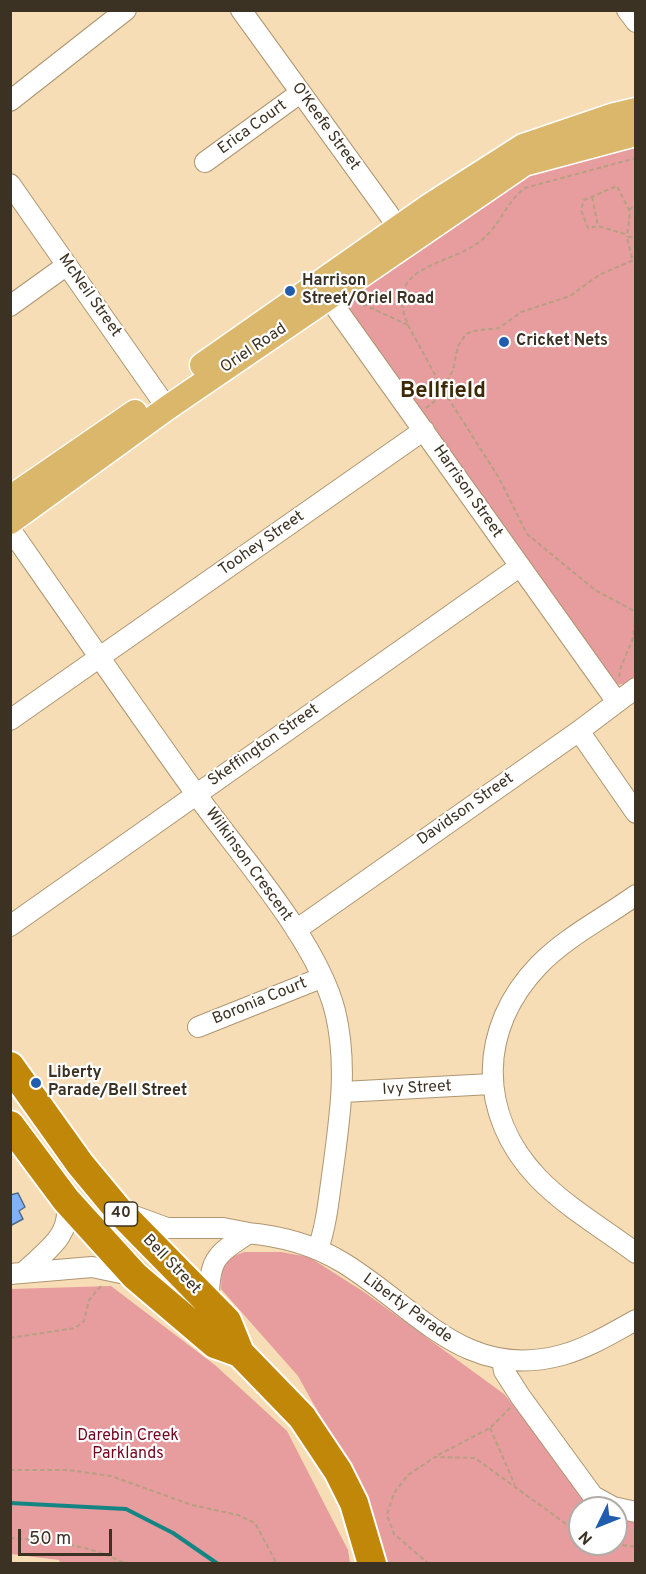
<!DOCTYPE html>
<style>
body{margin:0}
#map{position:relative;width:646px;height:1574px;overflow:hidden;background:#f7ddb6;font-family:Overpass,sans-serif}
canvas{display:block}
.frame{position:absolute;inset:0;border:12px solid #3c3223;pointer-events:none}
.north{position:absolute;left:568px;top:1496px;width:60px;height:60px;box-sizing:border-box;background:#fff;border:2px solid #b1ada7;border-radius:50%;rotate:227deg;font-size:16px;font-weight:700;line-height:24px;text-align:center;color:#3c3223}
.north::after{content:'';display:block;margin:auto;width:21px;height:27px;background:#215dae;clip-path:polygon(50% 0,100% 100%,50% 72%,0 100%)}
.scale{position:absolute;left:18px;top:1529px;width:94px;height:27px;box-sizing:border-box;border:3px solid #3c3223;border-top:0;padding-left:8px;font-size:18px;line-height:21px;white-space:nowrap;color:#3c3223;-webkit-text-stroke:4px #fff;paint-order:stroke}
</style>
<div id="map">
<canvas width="646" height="1574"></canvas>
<div class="frame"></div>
<div class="north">N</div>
<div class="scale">50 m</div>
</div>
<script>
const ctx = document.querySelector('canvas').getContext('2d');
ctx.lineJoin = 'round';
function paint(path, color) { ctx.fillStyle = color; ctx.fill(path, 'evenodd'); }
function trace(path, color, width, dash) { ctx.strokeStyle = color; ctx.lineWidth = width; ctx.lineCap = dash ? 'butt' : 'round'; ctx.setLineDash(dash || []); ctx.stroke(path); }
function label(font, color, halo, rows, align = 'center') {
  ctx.font = font + ' Overpass,sans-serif'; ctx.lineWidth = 4.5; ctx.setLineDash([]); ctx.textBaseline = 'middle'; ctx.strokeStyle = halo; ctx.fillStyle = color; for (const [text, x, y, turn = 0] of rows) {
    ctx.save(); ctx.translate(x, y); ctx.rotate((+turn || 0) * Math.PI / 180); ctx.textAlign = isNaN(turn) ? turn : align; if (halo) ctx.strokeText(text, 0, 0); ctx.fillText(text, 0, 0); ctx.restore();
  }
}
paint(new Path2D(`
 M635,140V676L625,684L614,685L346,310L351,292L478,204L532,175L574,157Z
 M244,1252H281L309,1257L364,1292L504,1394L590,1497L612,1508H580V1544H616V1510L635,1519V1563H385L370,1506L298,1376L221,1289L222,1261Z
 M111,1286L215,1365L287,1431L348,1550L350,1563L61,1564L59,1560L11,1554V1289Z`), '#e79c9e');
trace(new Path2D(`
 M10,1503L126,1509L173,1533L218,1564`), '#138684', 4);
const building = new Path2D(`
 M18,1193L25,1207L19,1211L23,1219L10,1226V1195Z`);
paint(building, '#81b1f7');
trace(building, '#53698a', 1.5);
const minor = new Path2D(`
 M241,10L406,238
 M627,10L636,22
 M10,101L126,10
 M205,162L300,93
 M10,184L167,408
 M321,287L617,702
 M10,306L67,265
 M10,529C72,618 133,706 196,794C239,854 317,940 335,1011C348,1064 340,1116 333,1169C329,1196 327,1223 318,1249
 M10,720L424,430
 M579,731L636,813
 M636,895C604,918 566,937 539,965C478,1028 477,1114 538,1178C566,1207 604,1229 636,1253
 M10,926L519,567
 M296,930L579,731L636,688
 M198,1027L321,978
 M343,1092L491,1084
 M126,1213L167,1228H223L249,1233
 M247,1233C281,1236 312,1244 342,1262C415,1306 465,1382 562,1355C588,1348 612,1333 636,1320
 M25,1271C47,1250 73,1235 66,1200
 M10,1274L92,1267L135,1276
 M208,1303C211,1259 212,1257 249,1233
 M502,1359L504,1371L520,1396L593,1496L613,1507L636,1512`);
const major = new Path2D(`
 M202,365L429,206L523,146L611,116L636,110
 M10,498L135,412
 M10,522L167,408L524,164L636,134`);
const highway = new Path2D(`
 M10,1066L80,1164L119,1211L227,1321L240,1353
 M10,1125L66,1200L135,1276L215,1344L240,1353L302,1417L338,1471L354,1503L372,1564`);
trace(minor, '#ae9671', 22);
trace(major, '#fff', 27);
trace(highway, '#fff', 32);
trace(new Path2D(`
 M592,197L598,226
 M629,210L634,206
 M625,234L598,226L588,228L581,210L584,200L617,186L630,212L627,237
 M632,258L627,237H636
 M356,301L408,325C381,262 453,267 484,238C501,223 507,201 525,188L636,158
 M408,325L445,393L499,478L527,534L595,590L636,612
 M443,388L453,370L458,346L466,334L473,331L499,328L521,312L570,296L599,275L636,259
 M426,408L445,393
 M619,677L621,667L633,638L636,614
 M10,1338L75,1328L84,1321L89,1300L101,1286
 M490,1428L515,1485
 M438,1455L490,1428L510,1408
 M10,1470H69L111,1476L192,1505L238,1515L255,1523L277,1564
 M10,1538C50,1540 90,1545 126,1564
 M615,1544L636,1547
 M429,1564L394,1534L387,1515L394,1493L408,1475L435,1457L475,1458L580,1534`), '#b5a082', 2, [4.5, 3]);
trace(minor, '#fff', 20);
trace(major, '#dab76b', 24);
trace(highway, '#c18708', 28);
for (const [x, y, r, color] of [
 [290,291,6,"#215dae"],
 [504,342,6,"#215dae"],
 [36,1083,6,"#215dae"]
]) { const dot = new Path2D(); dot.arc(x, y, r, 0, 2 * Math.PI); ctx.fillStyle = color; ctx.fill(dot); trace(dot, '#fff', 2); }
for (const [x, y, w] of [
 [121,1214,33]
]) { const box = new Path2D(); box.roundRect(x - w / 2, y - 12, w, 24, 4.5); ctx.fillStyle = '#fff'; ctx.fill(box); trace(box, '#3c3223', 1.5); }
label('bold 15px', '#3c3223', null, [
 ["40",121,1214]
]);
label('16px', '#3c3223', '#fff', [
 ["O'Keefe Street",325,127,54],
 ["Erica Court",253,128,-36],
 ["McNeil Street",89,296,55],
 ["Oriel Road",254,349,-34],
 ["Harrison Street",467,492,55],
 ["Toohey Street",262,544,-35],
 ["Skeffington Street",264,746,-35],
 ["Davidson Street",466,810,-35],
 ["Wilkinson Crescent",248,865,54],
 ["Boronia Court",260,1002,-22],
 ["Ivy Street",417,1089,-3],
 ["Bell Street",171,1265,46],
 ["Liberty Parade",407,1309,36]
]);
label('bold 16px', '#3c3223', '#fff', [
 ["Harrison",302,282],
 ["Street/Oriel Road",302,300],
 ["Cricket Nets",516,342],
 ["Liberty",48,1074],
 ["Parade/Bell Street",48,1092]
], 'left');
label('16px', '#72041e', '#fff', [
 ["Darebin Creek",128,1437],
 ["Parklands",128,1455]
]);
label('bold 22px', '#3d2904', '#fff', [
 ["Bellfield",443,393]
]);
</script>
